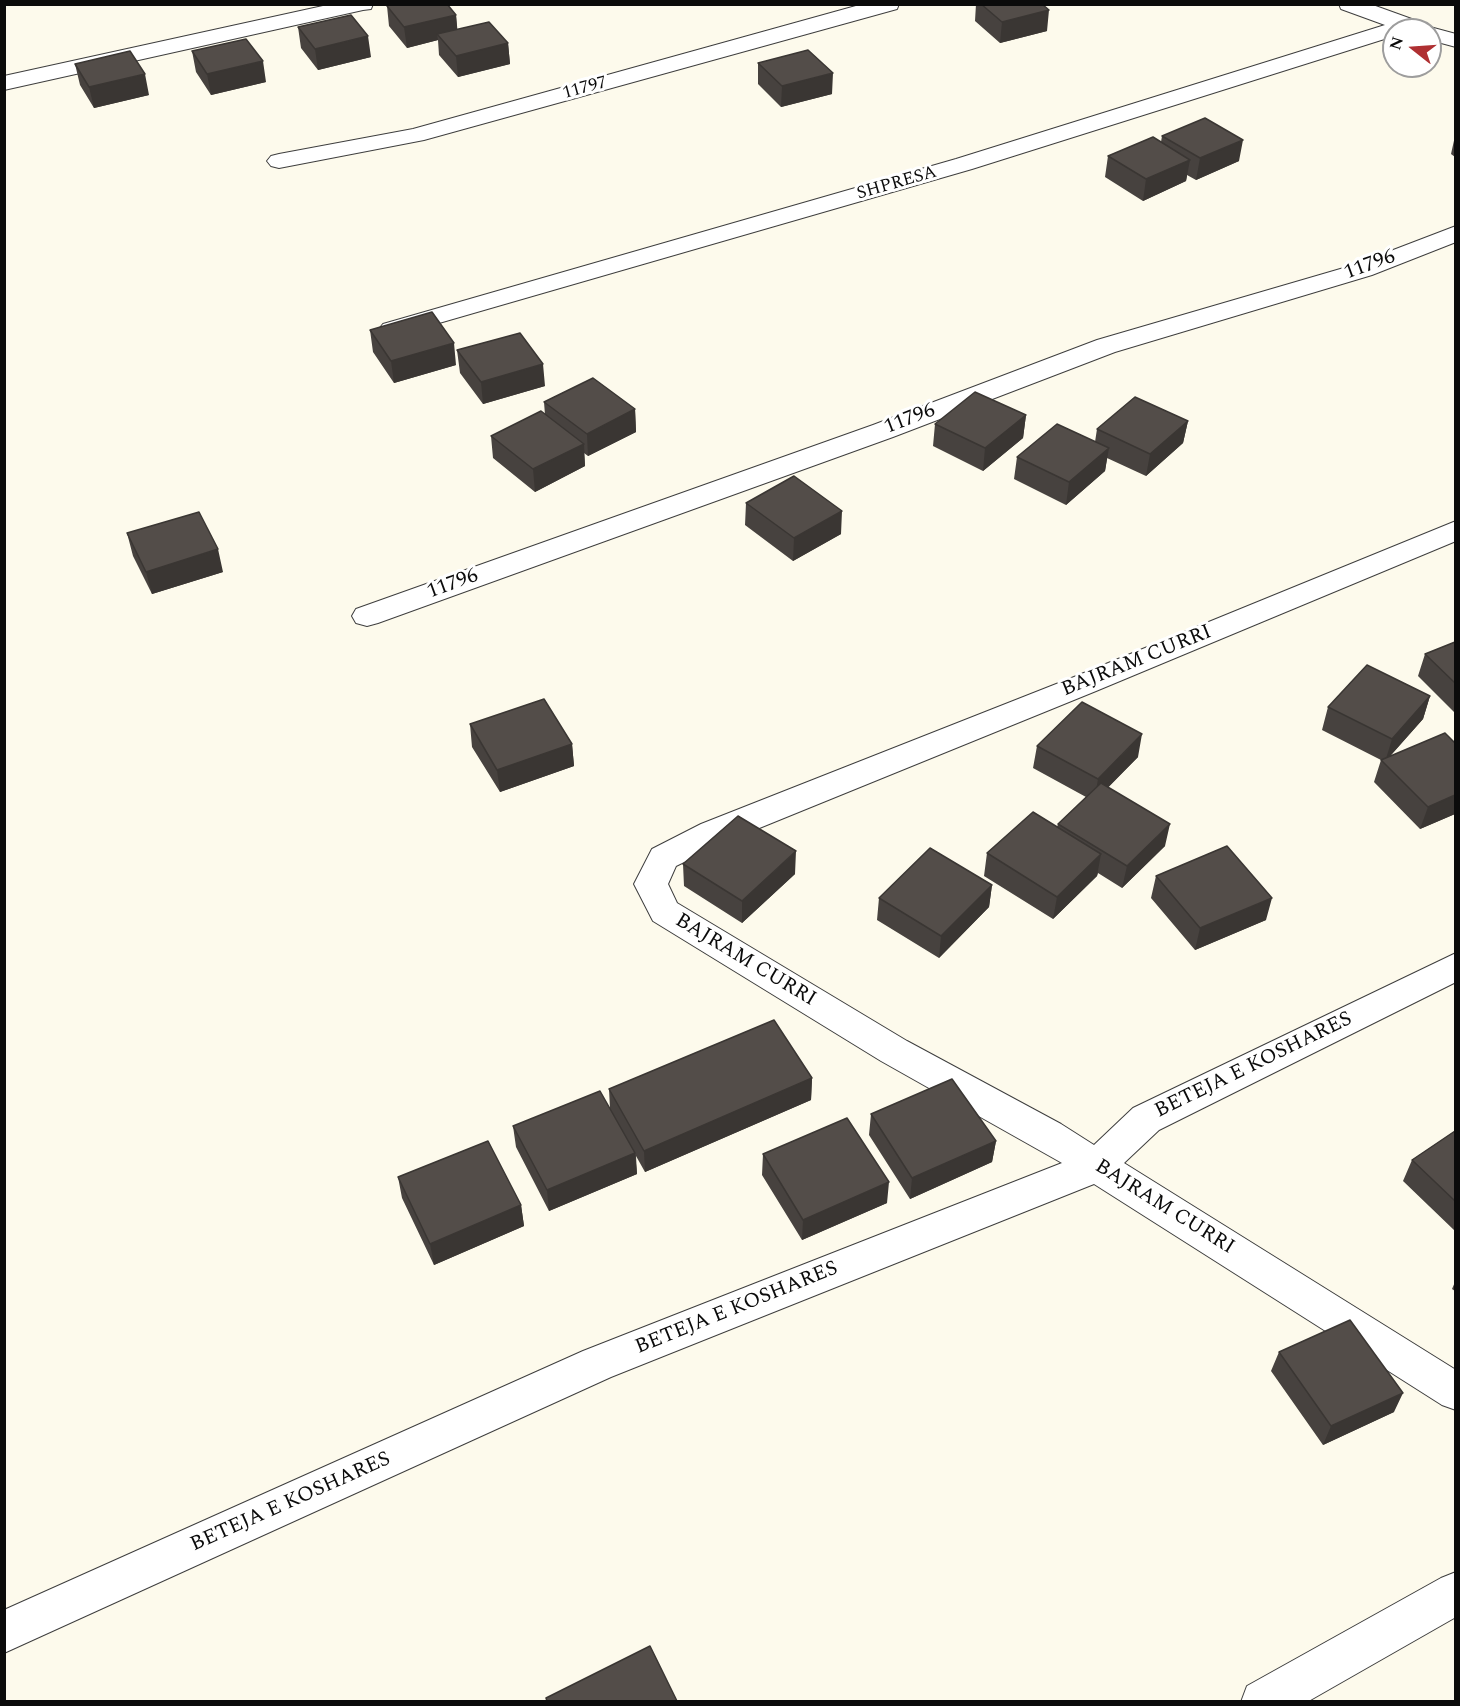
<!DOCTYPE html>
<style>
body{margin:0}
#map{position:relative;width:1460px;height:1706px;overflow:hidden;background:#fdfaec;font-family:Spectral,serif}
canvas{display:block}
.frame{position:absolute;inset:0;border:6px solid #0b0b0b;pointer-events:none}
.north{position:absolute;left:1382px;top:18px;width:60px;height:60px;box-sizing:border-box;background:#fff;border:2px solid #9d9d9d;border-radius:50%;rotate:287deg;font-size:16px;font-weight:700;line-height:24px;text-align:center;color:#0b0b0b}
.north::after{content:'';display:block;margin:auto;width:21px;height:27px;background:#af3032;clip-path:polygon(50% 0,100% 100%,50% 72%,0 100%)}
</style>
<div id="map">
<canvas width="1460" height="1706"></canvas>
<div class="frame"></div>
<div class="north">N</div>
</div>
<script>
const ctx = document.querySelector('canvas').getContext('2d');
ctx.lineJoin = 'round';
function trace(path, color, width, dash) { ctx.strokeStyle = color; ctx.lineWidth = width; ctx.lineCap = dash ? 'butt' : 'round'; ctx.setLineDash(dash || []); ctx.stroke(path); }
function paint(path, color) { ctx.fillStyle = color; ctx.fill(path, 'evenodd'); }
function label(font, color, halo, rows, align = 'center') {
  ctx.font = font + ' Spectral,serif'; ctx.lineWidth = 6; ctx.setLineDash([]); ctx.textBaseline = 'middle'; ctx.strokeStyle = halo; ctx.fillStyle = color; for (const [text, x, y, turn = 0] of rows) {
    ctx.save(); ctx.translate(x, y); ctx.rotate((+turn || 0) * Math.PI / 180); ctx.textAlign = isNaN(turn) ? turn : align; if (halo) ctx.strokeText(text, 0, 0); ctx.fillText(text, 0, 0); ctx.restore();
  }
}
const minor = new Path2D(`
 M332,4H373L371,9L363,10L4,90V76Z
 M863,4H899L897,9L424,140L279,168L271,166L267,161L271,156L279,154L413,129Z
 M1339,4H1370L1420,22L1423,27L1421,30H1394V36L972,169L401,334L392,337L383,334L379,329L383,324L956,159L1385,25L1341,9Z
 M1430,27L1456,34V47L1430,40V30H1421Z
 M1456,226V242L1372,275L1115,352L893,437L378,623L367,626L356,623L352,616L356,609L873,425L1097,340L1354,265Z
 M1456,521V541L1096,691L725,842L676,866L668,884L677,903L907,1041L1061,1124L1094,1145L1133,1108L1456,953V982L1159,1130L1124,1163L1456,1370V1410L1442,1405L1094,1184L611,1377L4,1653V1610L583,1351L1062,1163L881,1061L653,921L634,884L652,849L701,824L1074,677Z
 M1456,1572V1617L1307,1702H1241L1247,1686L1441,1578Z`);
trace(minor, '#3e3e3e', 2);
paint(minor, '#fff');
paint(new Path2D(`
 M976,4H1042L1047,31L1000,43L975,21Z
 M387,6L456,15L457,29L508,43L510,64L458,77L439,55L438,40L407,48L389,26Z
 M298,27L371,57L318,70L301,48Z
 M192,51L266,82L211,95L196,72Z
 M758,63L832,94L781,107L758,84Z
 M75,64L149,95L94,108L80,85Z
 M1162,136L1239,161L1196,180L1187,175L1186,181L1143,201L1105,177L1108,156L1161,142Z
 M1455,136V157L1451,154Z
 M370,330L456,365L394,383L373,352Z
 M457,350L545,386L483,404L460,373Z
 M544,402L635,409L636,432L588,456L584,453L585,466L535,492L493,458L491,436L545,415Z
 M1026,415L1023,438L983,471L933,446L935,424Z
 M1188,421L1183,443L1146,476L1107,458L1105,471L1066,505L1014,479L1017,457L1095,442L1097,429Z
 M746,503L841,534L793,561L745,525Z
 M127,533L223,572L152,594L133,556Z
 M1455,642V713L1418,676L1425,654Z
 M1430,696L1423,719L1390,756L1455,743V814L1420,829L1374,782L1381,760L1322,730L1328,707Z
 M470,724L572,744L574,766L500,792L472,747Z
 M1037,746L1138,757L1108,787L1165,846L1122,888L1098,873L1097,876L1053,919L984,876L987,853L1057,827L1058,824L1086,797L1033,768Z
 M683,864L795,874L742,923L684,886Z
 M1156,876L1266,920L1195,950L1151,898Z
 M992,885L989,907L939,958L877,920L879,898Z
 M812,1078L811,1100L645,1172L636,1156L637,1174L549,1211L516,1147L513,1126L610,1109L609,1089Z
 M871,1114L996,1141L992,1162L910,1199L869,1135Z
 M1455,1131V1231L1403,1181L1412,1160Z
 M763,1154L887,1203L802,1240L762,1175Z
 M398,1177L521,1205L524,1226L434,1265L402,1198Z
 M1455,1282V1291L1452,1289Z
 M1279,1352L1394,1412L1323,1445L1271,1371Z`), '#47423f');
paint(new Path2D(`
 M1049,10L1047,31L1000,43L1002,22Z
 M456,15L458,36L437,34L438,40L407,48L404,27Z
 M368,36L371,57L318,70L315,49Z
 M508,43L510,64L458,77L456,56Z
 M263,61L266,82L211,95L207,74Z
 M833,73L832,94L781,107L782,86Z
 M145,74L149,95L94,108L89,87Z
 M1243,140L1239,161L1196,180L1200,158Z
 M1190,160L1186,181L1143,201L1146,179Z
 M454,343L456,365L394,383L391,361Z
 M543,364L545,386L483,404L481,382Z
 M635,409L636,432L588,456L587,434Z
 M1026,415L1023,438L983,471L985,448Z
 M1188,421L1183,443L1146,476L1150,454Z
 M584,444L585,466L535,492L533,469Z
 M1109,448L1105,471L1066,505L1069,482Z
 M842,511L841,534L793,561L794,538Z
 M218,549L223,572L152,594L146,572Z
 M1430,696L1423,719L1385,762L1392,739Z
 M1142,734L1138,757L1094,802L1098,779Z
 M572,744L574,766L500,792L497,770Z
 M1455,795V814L1420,829L1428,807Z
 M1170,824L1165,846L1122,888L1127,866Z
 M796,851L795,874L742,923V901Z
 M1101,854L1097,876L1053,919L1057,897Z
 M992,885L989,907L939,958L941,936Z
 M1272,898L1266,920L1195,950L1200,928Z
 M812,1078L811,1100L645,1172L644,1151Z
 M996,1141L992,1162L910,1199L912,1178Z
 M635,1153L637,1174L549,1211L547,1190Z
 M889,1182L887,1203L802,1240L803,1220Z
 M521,1205L524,1226L434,1265L430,1244Z
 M1403,1393L1394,1412L1323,1445L1331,1426Z`), '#3a3633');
const building = new Path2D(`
 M392,4H447L456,15L404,27L387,6Z
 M981,4H1042L1049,10L1002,22Z
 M351,15L368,36L315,49L298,27Z
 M489,22L508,43L456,56L437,34Z
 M246,39L263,61L207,74L192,51Z
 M808,50L833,73L782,86L758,63Z
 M130,51L145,74L89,87L75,64Z
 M1205,118L1243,140L1200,158L1162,136Z
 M1153,137L1190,160L1146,179L1108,156Z
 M432,312L454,343L391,361L370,330Z
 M520,333L543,364L481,382L457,350Z
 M593,378L635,409L587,434L544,402Z
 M975,392L1026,415L985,448L935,424Z
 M1135,397L1188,421L1150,454L1097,429Z
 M541,411L584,444L533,469L491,436Z
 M1057,424L1109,448L1069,482L1017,457Z
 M794,476L842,511L794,538L746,503Z
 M199,512L218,549L146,572L127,533Z
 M1455,642V683L1425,654Z
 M1367,665L1430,696L1392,739L1328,707Z
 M544,699L572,744L497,770L470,724Z
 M1082,702L1142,734L1098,779L1037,746Z
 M1445,733L1455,743V795L1428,807L1381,760Z
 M1101,783L1170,824L1127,866L1058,824Z
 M1033,812L1101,854L1057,897L987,853Z
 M738,816L796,851L742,901L683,864Z
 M1227,846L1272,898L1200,928L1156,876Z
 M930,848L992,885L941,936L879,898Z
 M774,1020L812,1078L644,1151L609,1089Z
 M952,1079L996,1141L912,1178L871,1114Z
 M600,1091L635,1153L547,1190L513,1126Z
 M847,1118L889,1182L803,1220L763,1154Z
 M1455,1131V1201L1412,1160Z
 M488,1141L521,1205L430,1244L398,1177Z
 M1350,1320L1403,1393L1331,1426L1279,1352Z
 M650,1646L677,1701H547L546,1698Z`);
paint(building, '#534d49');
trace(building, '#3a3633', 1.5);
label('18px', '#0b0b0b', '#fff', [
 ["11797",585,89,-15],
 ["SHPRESA",897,184,-16]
]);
label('21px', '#0b0b0b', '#fff', [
 ["11796",1370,266,-20],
 ["11796",910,420,-21],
 ["11796",453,585,-20],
 ["BAJRAM CURRI",1137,662,-22],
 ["BAJRAM CURRI",745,961,31],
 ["BETEJA E KOSHARES",1254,1066,-26],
 ["BAJRAM CURRI",1164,1208,32],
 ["BETEJA E KOSHARES",737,1309,-22],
 ["BETEJA E KOSHARES",291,1503,-24]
]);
</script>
